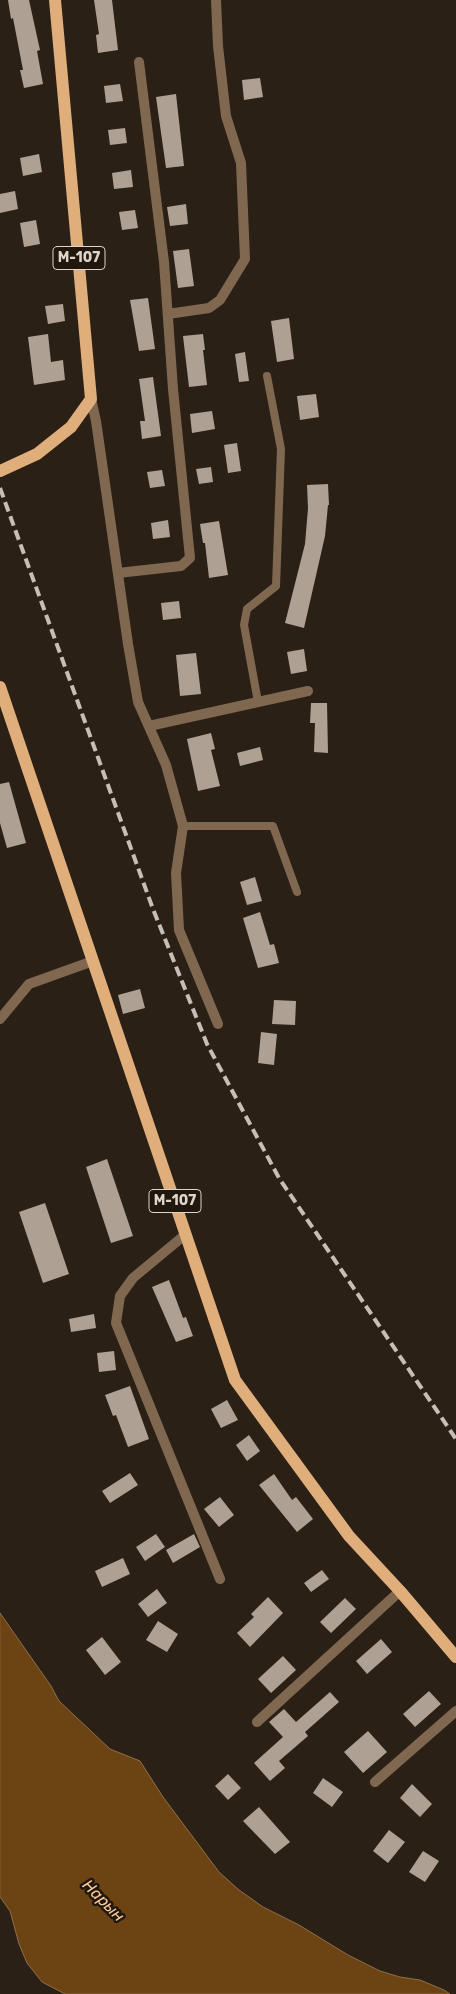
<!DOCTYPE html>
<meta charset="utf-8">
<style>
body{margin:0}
canvas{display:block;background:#2b2016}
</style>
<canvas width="456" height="1994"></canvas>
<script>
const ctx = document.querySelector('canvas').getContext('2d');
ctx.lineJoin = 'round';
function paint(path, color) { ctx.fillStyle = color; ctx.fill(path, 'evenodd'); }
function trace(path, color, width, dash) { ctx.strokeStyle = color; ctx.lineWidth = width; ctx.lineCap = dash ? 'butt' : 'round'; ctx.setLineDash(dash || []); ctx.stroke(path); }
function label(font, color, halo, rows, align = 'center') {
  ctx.font = font + ' Rubik,sans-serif'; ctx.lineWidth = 5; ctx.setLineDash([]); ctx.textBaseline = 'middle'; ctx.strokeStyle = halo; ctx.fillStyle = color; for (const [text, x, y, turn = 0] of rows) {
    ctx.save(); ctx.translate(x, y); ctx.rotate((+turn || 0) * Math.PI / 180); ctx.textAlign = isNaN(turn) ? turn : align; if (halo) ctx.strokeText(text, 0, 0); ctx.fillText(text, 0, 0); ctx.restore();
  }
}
const water = new Path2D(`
 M0,1613L51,1686L59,1701L110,1749L140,1761L163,1797L219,1872L239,1890L263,1907L299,1925L348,1955L380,1971L400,1977L420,1980L444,1990L450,1994H65L42,1982L27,1963L19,1944L10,1911L0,1897Z`);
paint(water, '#6c4312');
trace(water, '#8e6f4a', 1);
paint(new Path2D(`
 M8,0H29L40,50L37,51L43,84L24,88L20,70H23L13,18L11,19Z
 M94,0H112L118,50L98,53L96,35L99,34Z
 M260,78L263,97L244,100L242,80Z
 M120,84L123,101L106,103L104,86Z
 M176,94L184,166L166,168L156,97Z
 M125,128L127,143L110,145L108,130Z
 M39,154L42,172L23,176L20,158Z
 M131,170L133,187L114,189L112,173Z
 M15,191L18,209L0,213V194Z
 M186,204L188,224L170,226L167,207Z
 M135,210L138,228L122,230L119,212Z
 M36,220L40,244L24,247L20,223Z
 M189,249L194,286L178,288L173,251Z
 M148,298L155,349L139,351L130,300Z
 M63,304L65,321L48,324L45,306Z
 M289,318L294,359L277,362L271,321Z
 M48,334L51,362L63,360L65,380L34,385L28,337Z
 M203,334L205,350H203L207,385L189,387L183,336Z
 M245,352L249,381L239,382L235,354Z
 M153,377L161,436L142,439L140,421H145L139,379Z
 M316,394L319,417L300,420L297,396Z
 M212,411L215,429L192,433L190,414Z
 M237,443L241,471L228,473L224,445Z
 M211,467L213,482L199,484L196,469Z
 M162,470L165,486L150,488L147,472Z
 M328,484L329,505H328L325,536L304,628L285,623L305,544L308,508L307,485Z
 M168,520L170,537L153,539L151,523Z
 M219,521L228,575L209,578L205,543H203L200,524Z
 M179,601L181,618L163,620L161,603Z
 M304,649L307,671L291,674L287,652Z
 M196,653L201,694L180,696L176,655Z
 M311,703H327L328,753L314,752L315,723H310Z
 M211,733L215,749L211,750L220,786L198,791L187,739Z
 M260,747L263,760L240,766L237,753Z
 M9,782L26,843L7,848L0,823V784Z
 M255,877L262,901L247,905L240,882Z
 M260,912L270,945L274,944L279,963L258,968L243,918Z
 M140,989L145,1008L123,1014L118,995Z
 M274,1000L296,1001L295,1025L272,1024Z
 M261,1032L277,1034L274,1065L258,1063Z
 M107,1159L133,1236L111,1243L86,1167Z
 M45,1203L69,1274L43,1283L19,1212Z
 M169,1280L183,1318L186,1317L193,1336L176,1342L152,1287Z
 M94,1314L96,1328L71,1332L69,1319Z
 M114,1351L116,1370L99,1372L97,1353Z
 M130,1386L149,1439L128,1447L116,1415L113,1416L105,1395Z
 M227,1400L238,1420L221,1428L211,1409Z
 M249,1435L260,1451L247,1461L236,1445Z
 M130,1473L138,1485L110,1503L102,1491Z
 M274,1474L292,1500L296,1497L313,1519L297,1532L259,1485Z
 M220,1497L234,1515L219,1527L204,1509Z
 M156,1534L165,1547L145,1561L136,1547Z
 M194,1534L200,1547L173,1563L166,1550Z
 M123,1558L130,1574L102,1587L95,1571Z
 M322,1570L329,1579L311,1592L304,1583Z
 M157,1589L167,1603L148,1617L138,1604Z
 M268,1597L283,1613L250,1647L237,1633L254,1617L251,1614Z
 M345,1598L356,1609L331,1633L320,1622Z
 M158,1621L178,1634L167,1652L146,1640Z
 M102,1637L121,1662L105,1675L86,1650Z
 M381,1639L392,1652L367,1674L356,1661Z
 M283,1656L296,1670L271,1693L258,1679Z
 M429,1691L441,1704L415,1727L403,1714Z
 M330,1692L339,1702L305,1732L308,1736L279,1761L285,1768L270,1781L254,1763L283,1737L269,1722L284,1709L296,1722Z
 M368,1731L387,1752L363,1773L344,1752Z
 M228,1774L241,1788L228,1800L215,1786Z
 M323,1778L343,1792L332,1807L313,1793Z
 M412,1784L432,1804L420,1817L400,1798Z
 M259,1807L290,1842L275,1854L243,1821Z
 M389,1830L405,1842L388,1863L373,1851Z
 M423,1851L439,1861L425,1882L409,1872Z`), '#aea093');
trace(new Path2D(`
 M258,702L244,625L247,609L276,586L281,449L267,376
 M183,826H273L297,892`), '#806850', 8);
trace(new Path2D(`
 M168,314L209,308L220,300L245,259L241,163L226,116L218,46L216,0
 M91,399L96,421L128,644L138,702L166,765L183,826L176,873L179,930L218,1024
 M118,573L181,566L190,558L173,389L164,262L139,62
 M149,726L308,691
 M0,1019L29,984L93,961
 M186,1234L133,1278L120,1296L116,1323L220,1579
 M257,1722L400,1591
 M375,1782L456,1711`), '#806850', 10);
trace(new Path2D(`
 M0,471L37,454L71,427L91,399L55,0
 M0,687L235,1380L349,1536L400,1591L456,1657`), '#e0ae7b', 12);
trace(new Path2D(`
 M0,488L153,909L207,1044L279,1178L456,1439`), '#c6beb7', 4, [10, 5]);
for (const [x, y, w] of [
 [79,258,52],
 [175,1201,52]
]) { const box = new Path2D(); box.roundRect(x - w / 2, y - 11.5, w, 23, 4); ctx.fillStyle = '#21170d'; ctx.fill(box); trace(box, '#dcd5ce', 1); }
label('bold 14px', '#dcd5ce', null, [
 ["М-107",79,258],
 ["М-107",175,1201]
]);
label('italic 16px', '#f7c89a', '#21170d', [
 ["Нарын",103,1901,45]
]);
</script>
